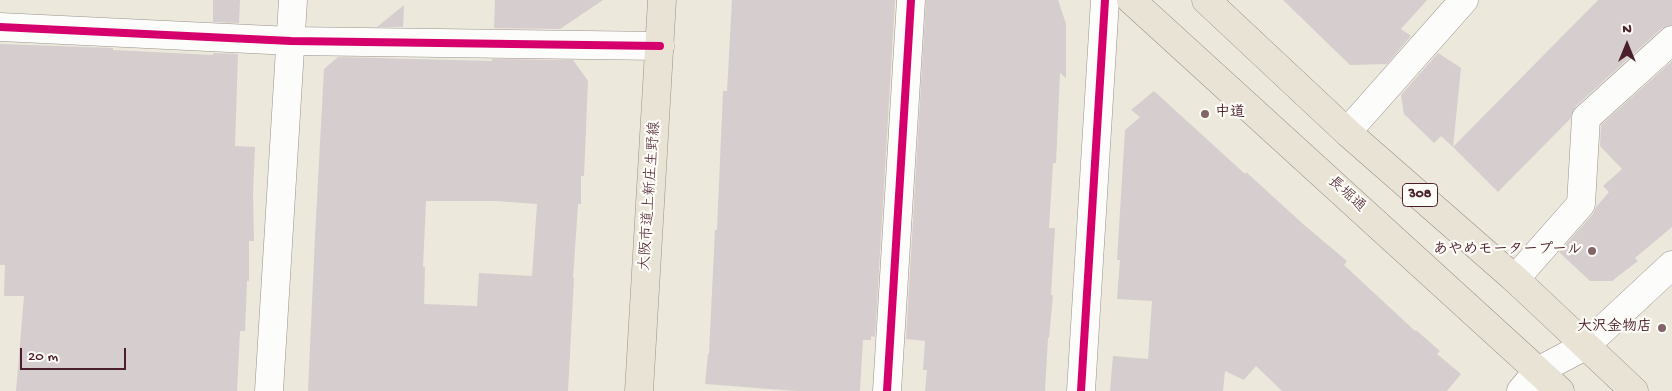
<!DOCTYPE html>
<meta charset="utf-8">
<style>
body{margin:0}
#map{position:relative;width:1672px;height:391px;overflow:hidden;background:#ece8db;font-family:"Gochi Hand",sans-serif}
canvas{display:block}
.north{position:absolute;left:1602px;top:20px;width:50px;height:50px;-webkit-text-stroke:4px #fdfcf7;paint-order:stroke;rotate:0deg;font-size:14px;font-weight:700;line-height:20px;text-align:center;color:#4a1f2b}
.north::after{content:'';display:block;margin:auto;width:18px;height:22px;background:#4a1f2b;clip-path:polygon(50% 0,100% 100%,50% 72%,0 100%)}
.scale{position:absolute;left:20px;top:348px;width:106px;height:22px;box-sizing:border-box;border:2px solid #4a1f2b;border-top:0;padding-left:6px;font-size:15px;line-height:18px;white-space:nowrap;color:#4a1f2b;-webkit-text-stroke:4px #fdfcf7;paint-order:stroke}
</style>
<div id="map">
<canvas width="1672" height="391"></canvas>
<div class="north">N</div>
<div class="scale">20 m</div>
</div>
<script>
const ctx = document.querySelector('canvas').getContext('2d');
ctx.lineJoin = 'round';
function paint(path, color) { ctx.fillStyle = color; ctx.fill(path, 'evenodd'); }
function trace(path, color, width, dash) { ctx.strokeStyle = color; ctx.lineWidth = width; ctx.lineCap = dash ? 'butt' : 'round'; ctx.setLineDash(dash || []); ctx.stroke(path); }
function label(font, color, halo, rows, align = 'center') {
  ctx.font = font + ' "Gochi Hand","Klee One",sans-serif'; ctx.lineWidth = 4.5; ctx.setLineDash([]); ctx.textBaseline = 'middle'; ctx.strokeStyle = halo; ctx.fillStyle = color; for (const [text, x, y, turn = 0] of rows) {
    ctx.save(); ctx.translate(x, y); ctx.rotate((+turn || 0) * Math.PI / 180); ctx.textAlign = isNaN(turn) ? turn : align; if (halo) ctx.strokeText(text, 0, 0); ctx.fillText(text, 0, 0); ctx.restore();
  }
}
paint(new Path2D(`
 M213,0H240L239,23L213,22Z
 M495,0H603L560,29L494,28Z
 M732,0H895L875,337L871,336V340H863L860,391H796L705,384L708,354H709L715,230H717L723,91H727Z
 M926,0H1058L1066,24V78L1060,73L1056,163H1053L1049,228H1055L1051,295H1053L1049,338H1048L1045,391H925L927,370H923L925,341L906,339Z
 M1283,0H1427L1401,29L1411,36L1387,64L1350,65Z
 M1598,0H1672V25L1662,28L1576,106L1570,119L1498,192L1453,147Z
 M404,5L403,27H377Z
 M0,44L113,48V50L213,55V53L238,54L235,146L255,147L253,193L254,241H249V281H247L245,331H240L237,391H16L24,296H4L5,265H0Z
 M1438,53L1461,68L1453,147L1441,136L1434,143L1404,114L1401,95Z
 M338,57L492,61V59L573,60L588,81L584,176H581V204H578L573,278H574L568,391H308L315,237L324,69ZM426,201H496L537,204L532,276L479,273L477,306L424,304L425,267H423Z
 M1672,61V227L1635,258L1638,261L1612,281H1590L1559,252L1593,214L1596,207L1609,192L1603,186L1622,169L1600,146L1601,125Z
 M1154,91L1245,174L1246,172L1303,224L1347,261L1344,265L1415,331L1416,330L1440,351L1437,354L1461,374L1447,391H1282L1256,366L1244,380L1225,371L1223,391H1110L1113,356L1148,359L1152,301L1117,299L1120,260H1117L1125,130L1140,117L1131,110Z`), '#d5cdce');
const minor = new Path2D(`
 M0,27L291,41L660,46
 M1347,132L1464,0
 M1515,279L1581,204L1586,118L1672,40
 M887,391L911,0
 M1521,391L1538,371L1585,346L1672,265`);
const tertiary = new Path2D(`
 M269,391L293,0
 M1081,391L1105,0`);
const primary = new Path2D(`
 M639,391L662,0`);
const trunk = new Path2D(`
 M1131,0L1560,391
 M1206,0L1347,132L1515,279L1634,391`);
trace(minor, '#9a918c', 29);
trace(tertiary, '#9a918c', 29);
trace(primary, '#9a918c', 29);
trace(trunk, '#9a918c', 29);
trace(minor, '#fcfcfa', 28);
trace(tertiary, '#fcfcfa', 28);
trace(primary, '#e9e3d6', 28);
trace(trunk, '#e9e3d6', 28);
trace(new Path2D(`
 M0,27L291,41L660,46
 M887,391L911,0
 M1081,391L1105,0`), '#d6006c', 8);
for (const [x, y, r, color] of [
 [1205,114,5,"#836569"],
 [1592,251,5,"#836569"],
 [1662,328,5,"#836569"]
]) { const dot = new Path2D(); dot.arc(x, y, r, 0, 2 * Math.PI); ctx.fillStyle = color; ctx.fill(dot); trace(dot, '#fdfcf7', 2); }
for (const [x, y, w] of [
 [1420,195,35]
]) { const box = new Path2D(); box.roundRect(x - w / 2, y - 11.5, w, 23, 4); ctx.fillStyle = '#fdfcf7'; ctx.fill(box); trace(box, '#4a1f2b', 1); }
label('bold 14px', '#4a1f2b', null, [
 ["308",1420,195]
]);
label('bold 15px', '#4a1f2b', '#fdfcf7', [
 ["中道",1215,114,"left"],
 ["あやめモータープール",1582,251],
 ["大沢金物店",1652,328]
], 'right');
label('15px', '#4a1f2b', '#fdfcf7', [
 ["長堀通",1346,195,42],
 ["大阪市道上新庄生野線",651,196,-86]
]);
</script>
